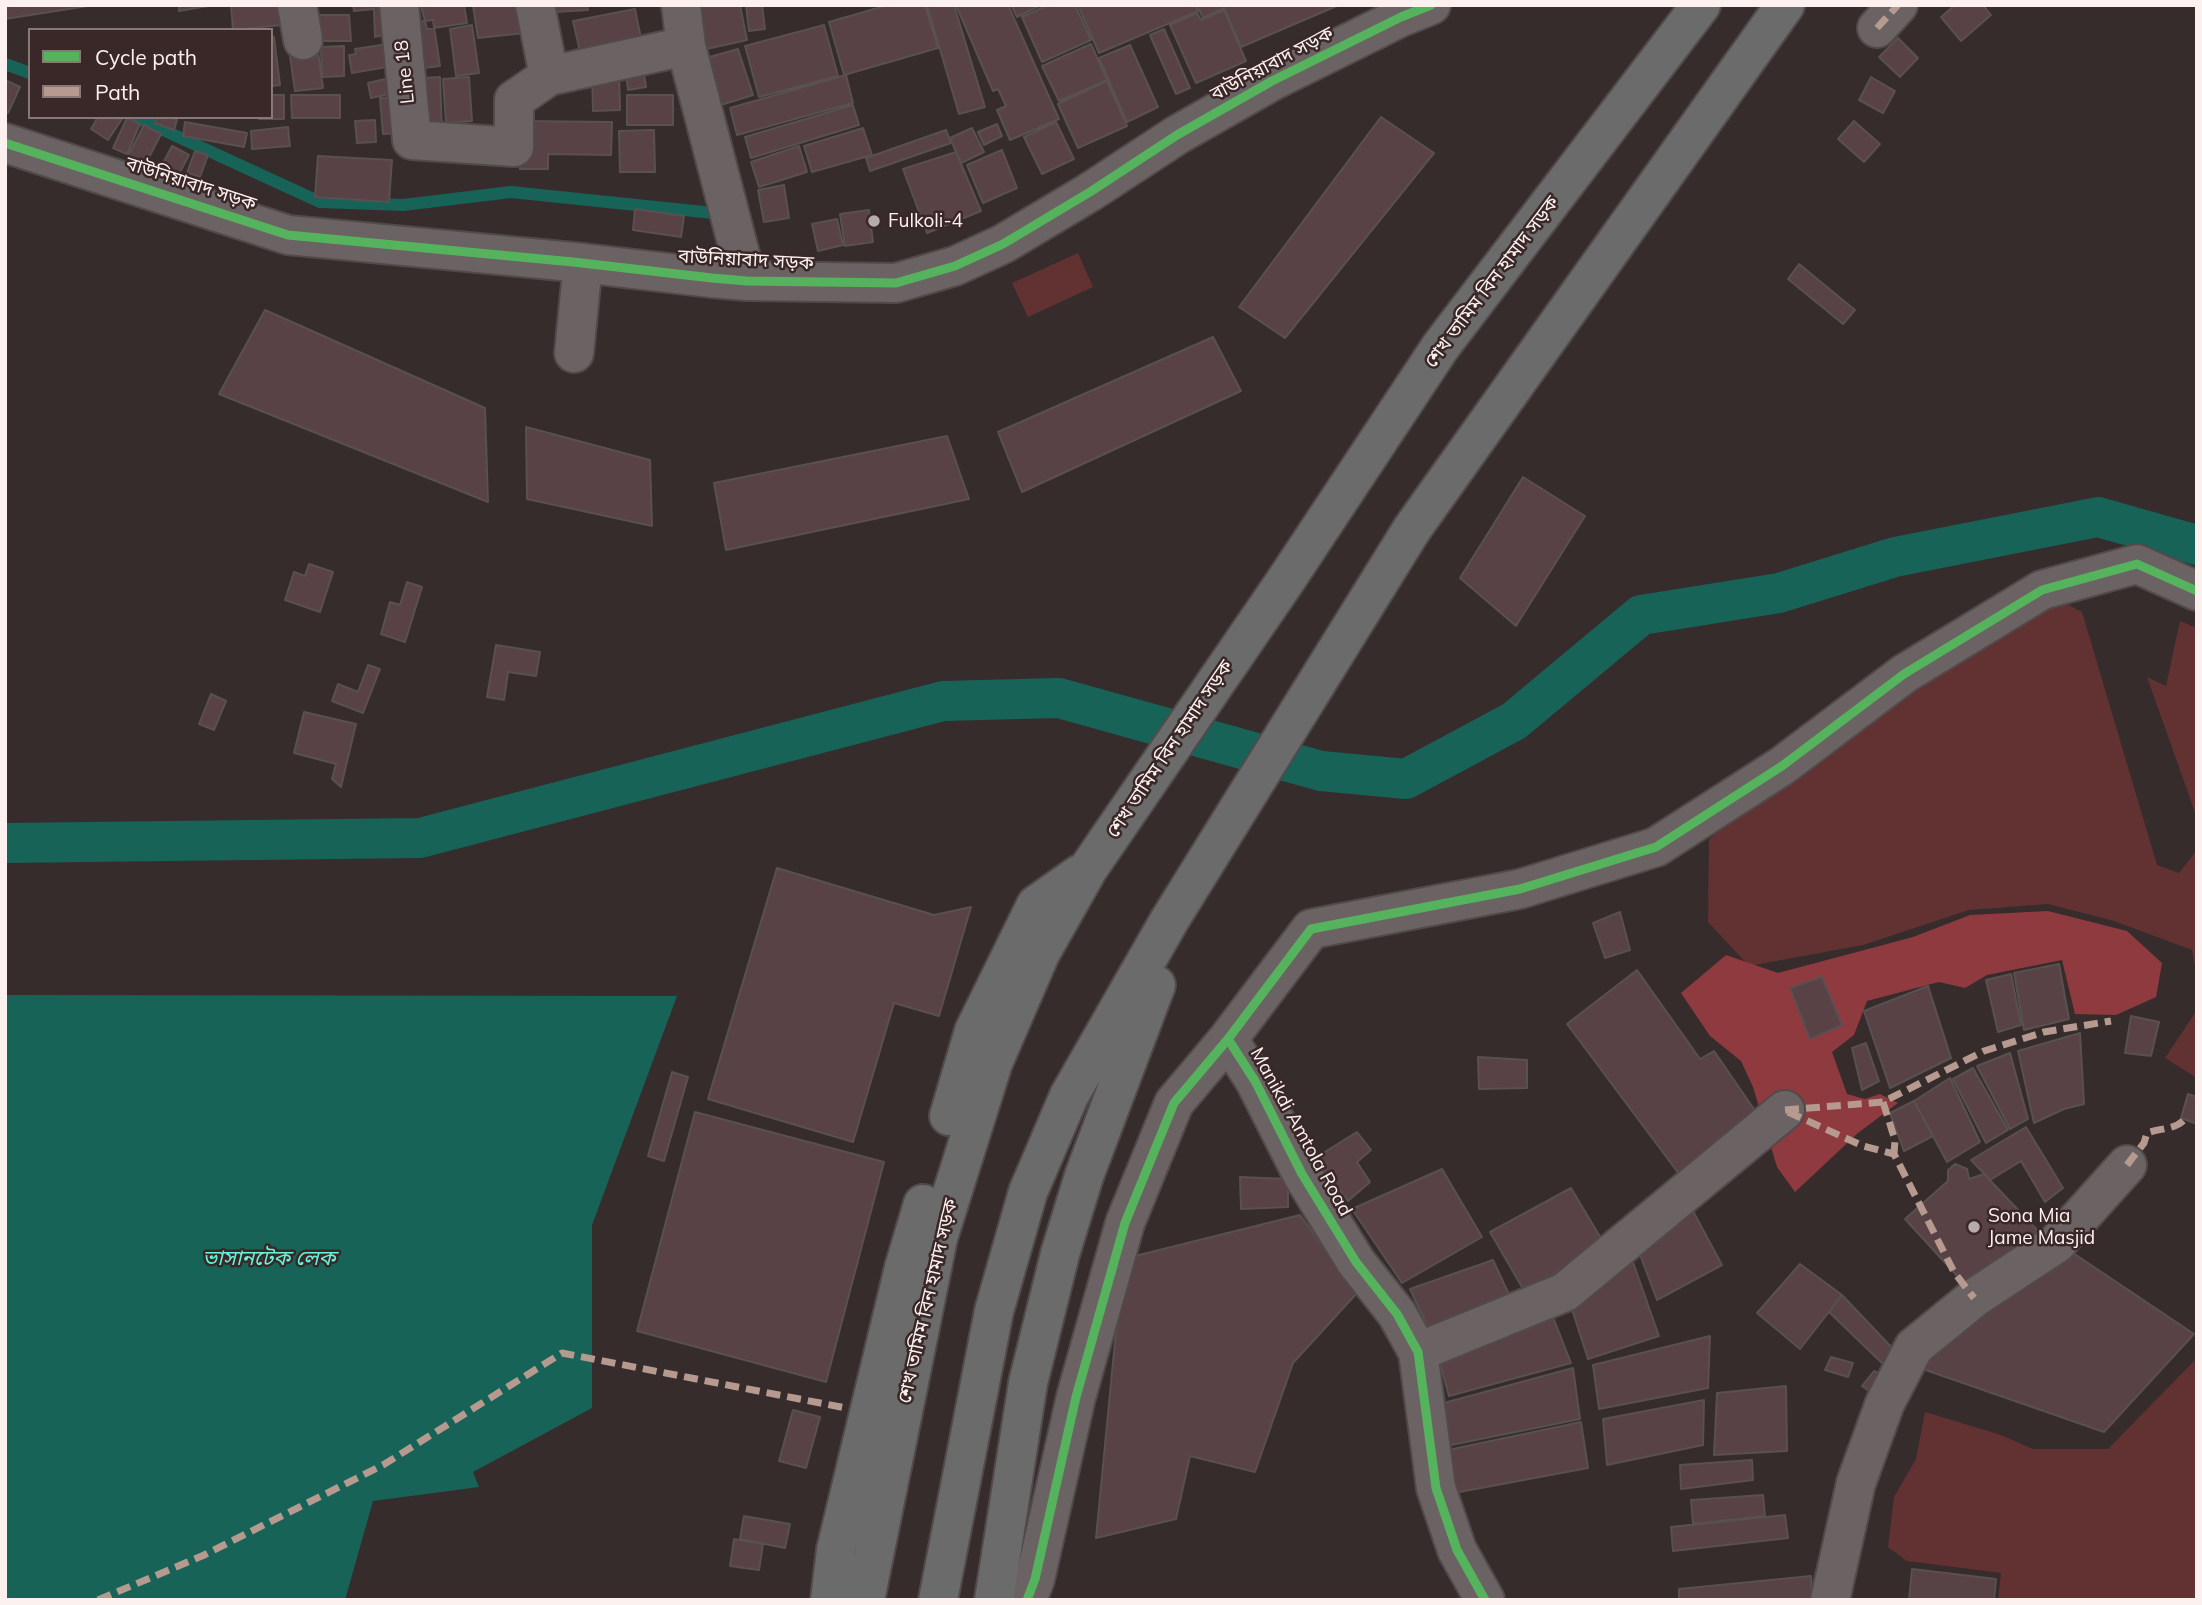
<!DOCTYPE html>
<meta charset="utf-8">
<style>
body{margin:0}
#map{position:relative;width:2202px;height:1605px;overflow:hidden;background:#362c2c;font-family:Mulish,sans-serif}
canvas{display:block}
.frame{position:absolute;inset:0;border:7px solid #fdf1f0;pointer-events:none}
.legend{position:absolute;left:28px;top:28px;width:245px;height:91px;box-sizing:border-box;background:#3a2828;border:2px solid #887878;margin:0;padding:9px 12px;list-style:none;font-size:21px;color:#fdf1f0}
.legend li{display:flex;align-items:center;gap:14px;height:35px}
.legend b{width:35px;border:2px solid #887878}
</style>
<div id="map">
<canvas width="2202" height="1605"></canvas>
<div class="frame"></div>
<ul class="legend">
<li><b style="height:9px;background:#56b35d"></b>Cycle path</li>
<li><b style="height:9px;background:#b69a8f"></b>Path</li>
</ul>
</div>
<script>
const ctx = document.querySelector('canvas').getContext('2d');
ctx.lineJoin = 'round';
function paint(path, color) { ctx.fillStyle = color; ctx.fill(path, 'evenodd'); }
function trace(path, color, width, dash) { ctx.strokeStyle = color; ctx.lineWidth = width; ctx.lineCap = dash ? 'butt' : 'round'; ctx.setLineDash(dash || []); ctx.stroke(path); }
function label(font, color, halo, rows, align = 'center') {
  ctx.font = font + ' Mulish,"Noto Sans Bengali",sans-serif'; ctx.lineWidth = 5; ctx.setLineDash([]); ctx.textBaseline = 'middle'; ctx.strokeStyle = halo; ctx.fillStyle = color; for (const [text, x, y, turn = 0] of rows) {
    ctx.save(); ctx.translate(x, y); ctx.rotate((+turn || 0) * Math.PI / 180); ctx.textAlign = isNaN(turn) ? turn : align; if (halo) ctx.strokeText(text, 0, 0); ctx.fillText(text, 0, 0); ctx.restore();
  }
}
paint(new Path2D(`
 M1078,253L1093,287L1028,317L1012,283Z
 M2061,601L2082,612L2157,865L2179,873L2197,850V977L2192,950L2114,921L2048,904L1969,910L1863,945L1749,966L1708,922L1709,839L1904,687Z
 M2180,621L2197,628V818L2147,677L2166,686Z
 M2197,1010V1078L2165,1058Z
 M2197,1358V1600H1998L2001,1573L1907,1561L1888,1547L1894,1497L1916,1459L1925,1412L2001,1435L2033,1449H2108Z`), '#623233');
paint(new Path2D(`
 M2048,911L2127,931L2162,963L2156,997L2116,1015L2075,1014L2062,960L1987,975L1965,988L1939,982L1867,1001L1854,1035L1832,1052L1847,1094L1865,1099L1880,1094L1898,1103L1858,1133L1795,1192L1777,1167L1753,1087L1741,1061L1710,1036L1681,993L1726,955L1778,973L1913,937L1970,915Z`), '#8f3a3f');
paint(new Path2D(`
 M5,995L677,996L592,1225V1408L473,1472L479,1487L373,1501L345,1600H5Z`), '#186358');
trace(new Path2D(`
 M5,64L30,73
 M135,117L320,202L403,205L511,192L723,214`), '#186358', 12);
trace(new Path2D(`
 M5,843L420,838L943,701L1059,698L1321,771L1406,779L1514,721L1641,615L1779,593L1895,557L2098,517L2197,545`), '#186358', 40);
const building = new Path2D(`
 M5,5H94L5,19Z
 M179,5H214L179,11Z
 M231,5H280L282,25L233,30Z
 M353,5H398L402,30L375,37L374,9L354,11Z
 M421,5H464L467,23L427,29Z
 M530,5L534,32L478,38L473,6Z
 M539,5H587L588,10L539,13Z
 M693,5H740L747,40L702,50Z
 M746,5H762L765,29L749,31Z
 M888,5H925L938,48L844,75L829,22Z
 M927,5H954L985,107L959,114Z
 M956,5H1008L1059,119L1010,140L997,110L1006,106L998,89L993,91Z
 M1011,5H1041L1017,17Z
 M1048,5H1075L1091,40L1042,62L1022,17Z
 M1078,5H1195L1198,11L1099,53Z
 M1197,5H1339L1241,47L1224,8L1203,18Z
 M1955,5H1983L1991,15L1961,41L1941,17Z
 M635,9L644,53L583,65L573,21Z
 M1224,10L1246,61L1196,83L1170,25L1197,13L1201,20Z
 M312,15H349L351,41H313Z
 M433,20L440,66L415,69L409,23Z
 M472,25L479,73L456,76L450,29Z
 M824,25L838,76L759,97L745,46Z
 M1164,29L1190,88L1176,94L1150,35Z
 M315,31L323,88L295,91L287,35Z
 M271,37H274L280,85L271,86Z
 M1898,38L1918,58L1900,77L1879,57Z
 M395,43L398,65L352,73L349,55L356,54L355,49Z
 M1091,44L1107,80L1059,101L1042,66Z
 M1130,45L1158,107L1127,122L1099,58Z
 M344,46V76L322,77L321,47Z
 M738,49L753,95L721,105L706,58Z
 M642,63L646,87L628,90L625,66Z
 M592,72H619L620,110L593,111Z
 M403,75L406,90L371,98L368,83Z
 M846,75L853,103L737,135L730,108Z
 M440,77L442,133L413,135L410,79Z
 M469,77L472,121L446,123L443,79Z
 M1871,77L1895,91L1883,113L1859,100Z
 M5,80L20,87L8,113L5,112Z
 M1107,81L1127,126L1078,148L1058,104Z
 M271,95H284V119H259L271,117Z
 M291,95H340V118H292Z
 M627,95H673V125H627Z
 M407,96L409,132L383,134L380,98Z
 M853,105L859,125L751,158L745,137Z
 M98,117L122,119L108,140L91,129Z
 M157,117H169L177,120L174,130L155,123Z
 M1381,117L1434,153L1285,338L1239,307Z
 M127,118L140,124L127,154L113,148Z
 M375,120L376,142L357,143L355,121Z
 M521,121L612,122L611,155L548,154V169H520Z
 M1854,121L1880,144L1864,162L1838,139Z
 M185,122L247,133L244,147L183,136Z
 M1056,122L1074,159L1042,174L1024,137Z
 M997,124L1002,136L984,145L978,132Z
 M144,125L161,134L143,169L126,160Z
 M288,127L290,146L252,149L251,131Z
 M863,128L872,155L812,172L804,146Z
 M972,128L984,152L961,163L950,138Z
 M654,130L655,172H620L619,131Z
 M946,130L951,143L870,171L866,158Z
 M172,146L189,155L179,174L162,165Z
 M799,146L807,172L759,187L751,162Z
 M1002,150L1017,188L983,203L967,165Z
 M195,151L208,155L200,177L187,173Z
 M956,152L981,211L927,233L903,169Z
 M318,156L392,160L389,202L315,197Z
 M784,185L789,218L764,222L758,190Z
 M635,209L684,216L681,237L633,230Z
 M869,210L873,242L845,246L840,214Z
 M837,219L843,245L818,251L812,224Z
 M1799,264L1855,310L1843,324L1788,279Z
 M265,310L485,408L488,502L219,394Z
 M1213,337L1241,391L1022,492L998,432Z
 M526,427L650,460L652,526L527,499Z
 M947,436L969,499L726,550L714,483Z
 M1523,477L1585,516L1516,626L1460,578Z
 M309,564L333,572L320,612L285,600L294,572L305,576Z
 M407,582L422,587L405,642L381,634L390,602L400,605Z
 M496,645L540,652L536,676L508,672L504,700L487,697Z
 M368,665L380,669L363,713L332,701L338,684L358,692Z
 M211,694L226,701L214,730L199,724Z
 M304,712L356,724L341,787L332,779L336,764L294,753Z
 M777,868L934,915L971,907L939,1016L894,1003L853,1142L708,1099Z
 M1620,912L1630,950L1605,958L1593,923Z
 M2059,964L2069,1019L2024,1030L2014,973Z
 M1637,970L1700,1059L1714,1051L1760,1118L1682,1178L1567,1024Z
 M2011,974L2021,1025L1998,1032L1986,980Z
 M1822,977L1842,1025L1810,1039L1790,988Z
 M1928,986L1951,1058L1890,1088L1864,1011Z
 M2131,1016L2159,1022L2151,1056L2125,1053Z
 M2080,1033L2084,1104L2064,1109L2034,1123L2018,1051Z
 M1866,1043L1879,1081L1862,1090L1852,1048Z
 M2010,1053L2028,1119L2010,1129L1977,1066Z
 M1478,1057L1527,1060V1088L1479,1089Z
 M1973,1068L2008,1130L1986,1143L1953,1079Z
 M672,1072L688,1077L664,1161L648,1156Z
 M1950,1078L1980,1142L1947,1162L1914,1101Z
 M2188,1094L2197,1097V1124L2181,1118Z
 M1914,1101L1933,1136L1904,1151L1890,1113Z
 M695,1112L884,1162L826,1382L637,1331Z
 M2026,1127L2063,1188L2045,1202L2021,1161L1990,1180L1971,1160Z
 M1357,1132L1371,1150L1357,1162L1370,1182L1348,1201L1315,1158Z
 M1955,1164L1967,1169L1969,1179L1984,1174L2042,1235L1971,1291L1905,1219L1948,1181V1170Z
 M1442,1169L1482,1237L1402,1283L1352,1209Z
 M1240,1177L1288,1179V1207L1241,1209Z
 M1571,1188L1602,1240L1526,1294L1490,1232Z
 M1693,1211L1722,1265L1657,1300L1636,1244Z
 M1300,1215L1357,1293L1293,1363L1255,1472L1190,1456L1176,1519L1096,1538L1123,1259Z
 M1628,1248L1659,1336L1588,1359L1568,1297Z
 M2073,1253L2194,1334L2104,1432L1917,1367L1994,1296Z
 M1493,1260L1513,1303L1432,1336L1410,1289Z
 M1800,1264L1842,1295L1800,1349L1757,1313Z
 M1842,1295L1896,1352L1884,1365L1829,1312Z
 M1551,1312L1571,1363L1449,1396L1438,1356Z
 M1710,1336L1708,1388L1599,1409L1593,1365Z
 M1831,1357L1853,1363L1848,1377L1825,1370Z
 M1573,1368L1580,1419L1446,1446L1444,1403Z
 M1874,1371L1884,1376L1873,1394L1862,1386Z
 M1786,1386L1787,1451L1714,1455L1717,1393Z
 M1704,1400L1703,1445L1607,1465L1603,1419Z
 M793,1410L820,1417L806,1468L779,1461Z
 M1581,1422L1588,1468L1454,1493L1448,1450Z
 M1752,1460L1753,1480L1681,1489L1680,1465Z
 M1763,1495L1765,1516L1693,1524L1691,1500Z
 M1785,1515L1788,1538L1673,1551L1671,1527Z
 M744,1516L790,1524L785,1548L740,1539Z
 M734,1539L763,1544L759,1570L730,1566Z
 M1912,1569L1996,1579L1994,1600H1909Z
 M1811,1576L1812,1600H1679V1589Z`);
paint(building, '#584245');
trace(building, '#595050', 2);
const minor = new Path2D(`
 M297,5L303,40
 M399,5L412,140L514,147V100L549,76L686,46
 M535,5L549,76
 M681,5L686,46L747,281
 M1877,28L1898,5
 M5,143L288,235L573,262L712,278L747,281L896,283L955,266L1003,244L1090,192L1177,135L1272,81L1401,17L1431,5
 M574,353L583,263
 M1228,1039L1311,929L1520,889L1656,847L1782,766L1904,674L2042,590L2137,564L2197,591
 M1418,1352L1565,1292L1785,1110
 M1027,1600L1035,1579L1076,1397L1125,1223L1174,1103L1228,1039L1255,1081L1302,1174L1356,1262L1397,1314L1418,1352L1436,1488L1457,1550L1485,1600
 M1830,1600L1856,1483L1885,1403L1914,1347L1974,1298L2056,1244L2127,1165`);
const major = new Path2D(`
 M949,1116L974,1031L1036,905L1080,874
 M830,1600L836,1550L904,1268L923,1204
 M865,1600L938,1238L993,1063L1040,954L1088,869L1286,580L1441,346L1701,5
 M938,1600L994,1311L1028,1192L1069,1096L1169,921L1412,529L1785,5
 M994,1600L1028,1383L1060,1254L1084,1176L1156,985`);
trace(minor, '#524a4a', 42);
trace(major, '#524a4a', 42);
trace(minor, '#6b6363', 38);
trace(major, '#6a6b6a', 38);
trace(new Path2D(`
 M1877,28L1898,5
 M1883,1102L1895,1140L1894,1154
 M1785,1110L1883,1102L1984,1051L2044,1032L2111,1021
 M1788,1112L1863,1146L1894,1154L1954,1272L1974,1298
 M2127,1165L2144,1143L2147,1133C2160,1128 2174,1130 2184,1120
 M98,1600L202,1556L383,1465L562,1353L846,1408`), '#b69a8f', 7, [14, 7]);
trace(new Path2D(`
 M5,143L288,235L573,262L712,278L747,281L896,283L955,266L1003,244L1090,192L1177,135L1272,81L1401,17L1431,5
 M1228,1039L1311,929L1520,889L1656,847L1782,766L1904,674L2042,590L2137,564L2197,591
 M1027,1600L1035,1579L1076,1397L1125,1223L1174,1103L1228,1039L1255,1081L1302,1174L1356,1262L1397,1314L1418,1352L1436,1488L1457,1550L1485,1600`), '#56b35d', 9);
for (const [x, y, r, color] of [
 [874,221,7,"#b7acab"],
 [1974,1227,7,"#b7acab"]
]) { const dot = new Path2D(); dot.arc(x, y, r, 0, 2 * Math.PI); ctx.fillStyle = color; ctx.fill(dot); trace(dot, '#3a2828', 2.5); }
label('19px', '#fdf1f0', '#3a2828', [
 ["বাউনিয়াবাদ সড়ক",1272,64,-28],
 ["Line 18",405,72,-96],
 ["বাউনিয়াবাদ সড়ক",191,184,18],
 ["বাউনিয়াবাদ সড়ক",746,260,3],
 ["শেখ তামিম বিন হামাদ সড়ক",1492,282,-53],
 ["শেখ তামিম বিন হামাদ সড়ক",1170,749,-56],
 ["Manikdi Amtola Road",1301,1132,61],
 ["শেখ তামিম বিন হামাদ সড়ক",928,1301,-77]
]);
label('19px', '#fdf1f0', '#3a2828', [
 ["Fulkoli-4",888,221],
 ["Sona Mia",1988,1216],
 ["Jame Masjid",1988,1238]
], 'left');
label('italic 21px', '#65f3db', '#3a2828', [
 ["ভাসানটেক লেক",269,1259]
]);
</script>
